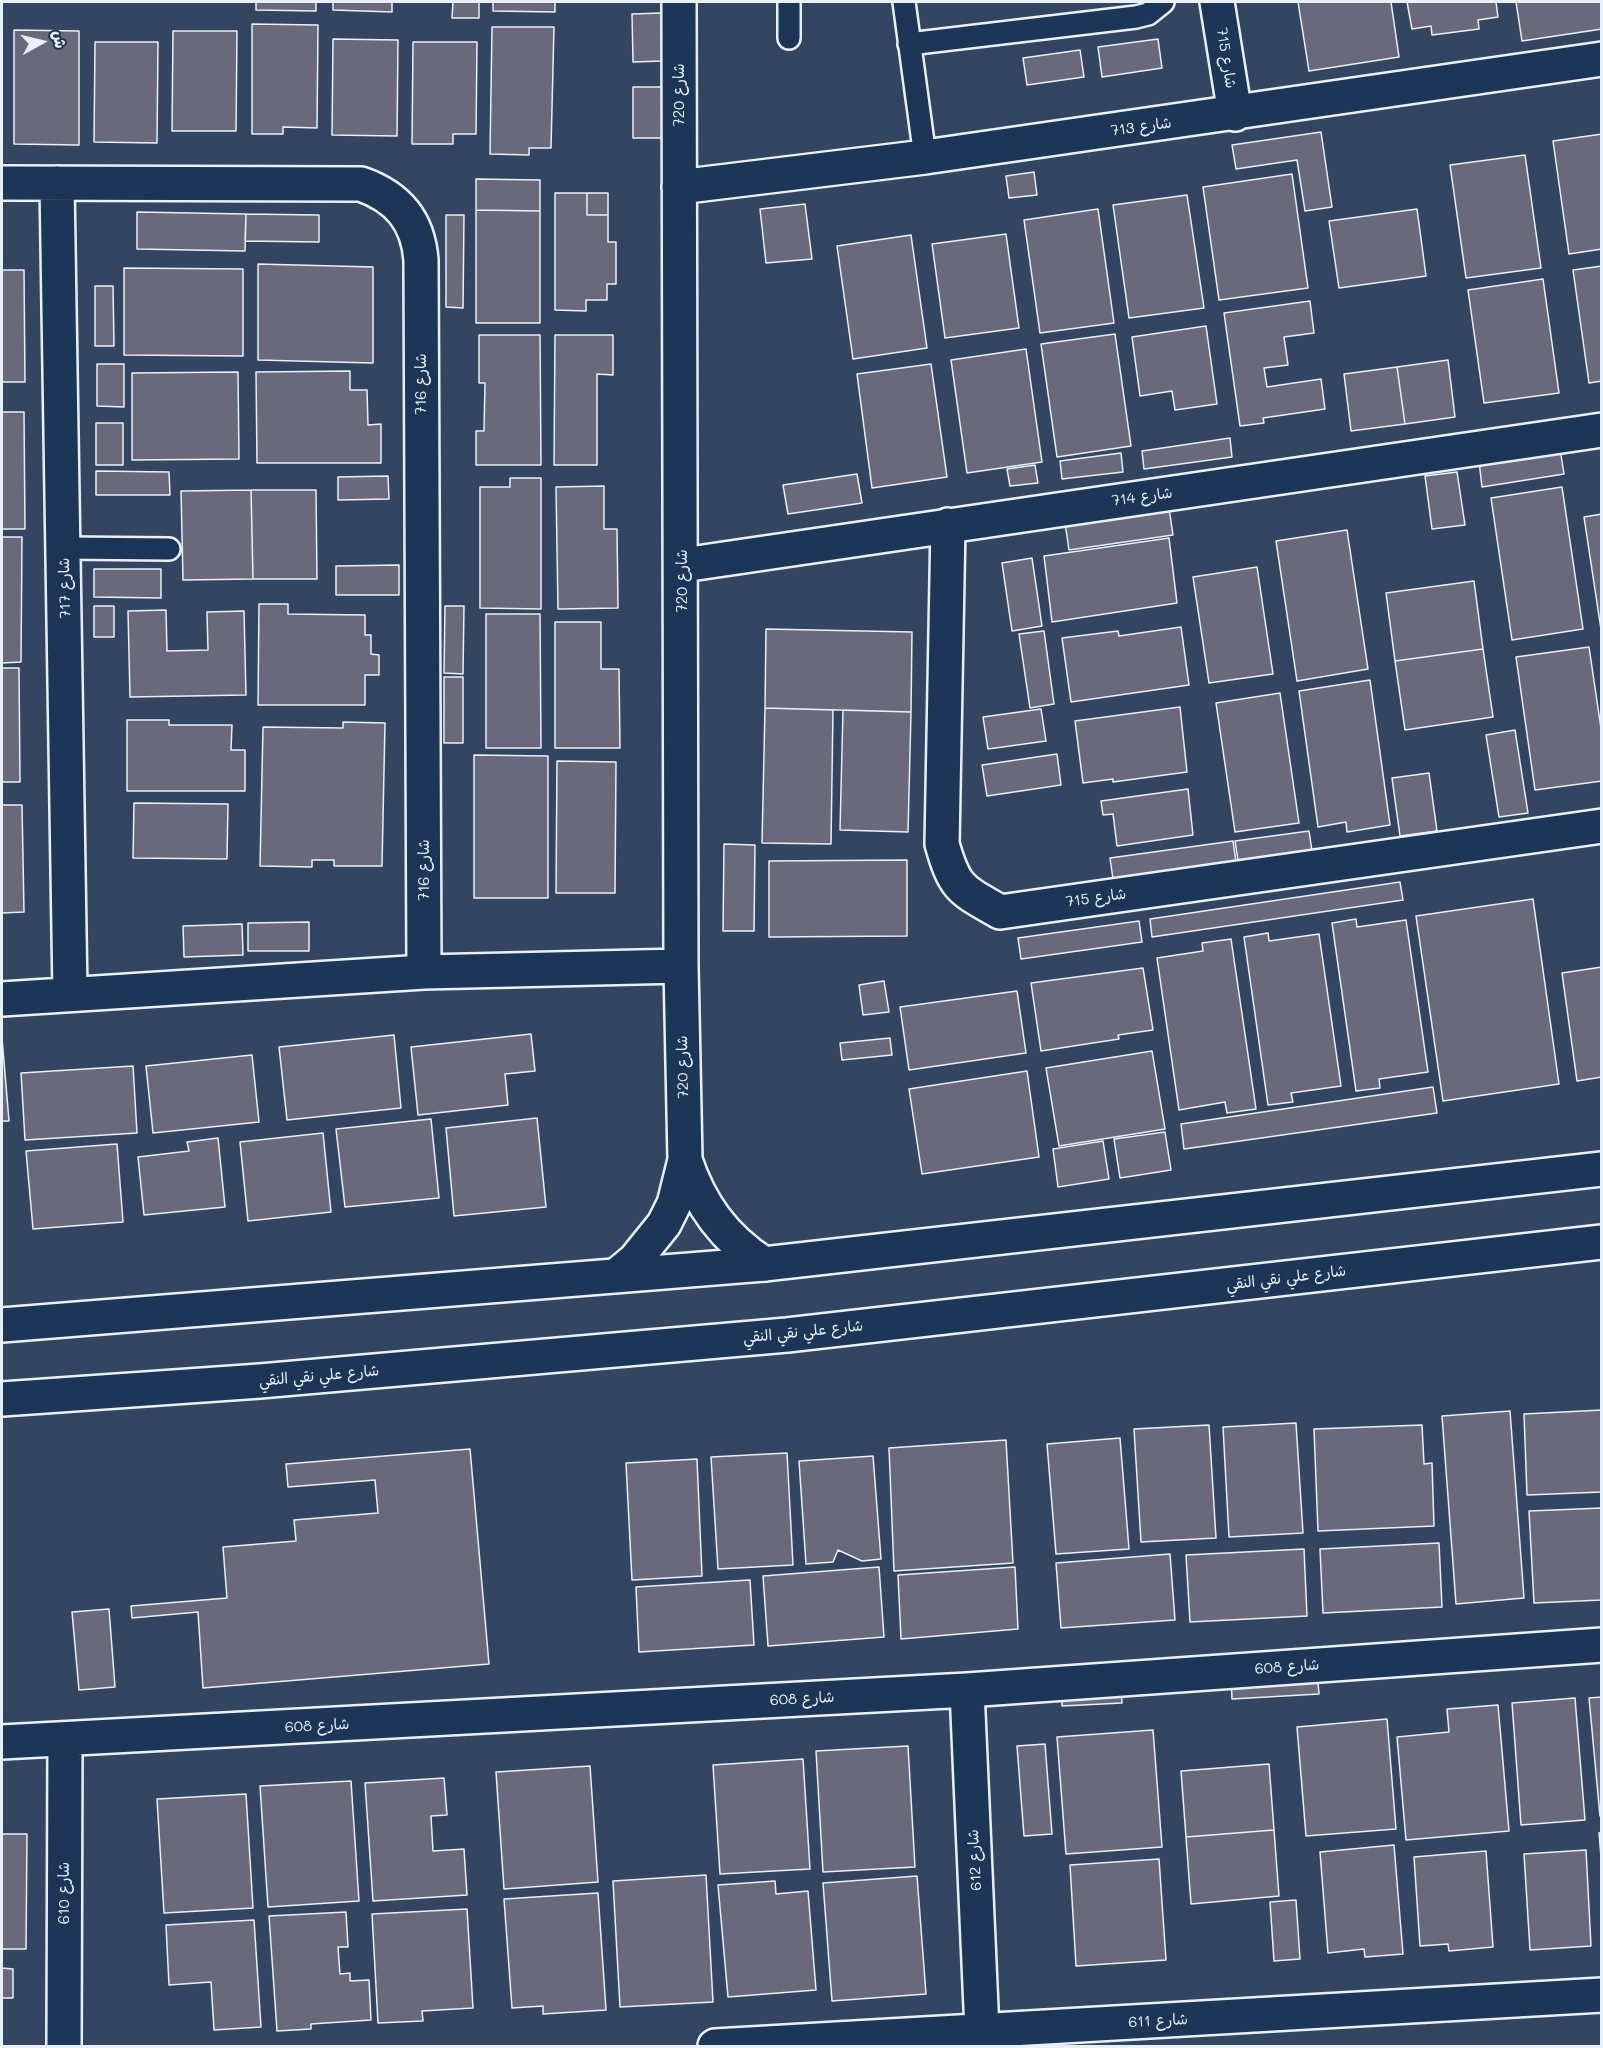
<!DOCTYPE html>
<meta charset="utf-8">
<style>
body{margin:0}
#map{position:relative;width:1603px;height:2048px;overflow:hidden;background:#344562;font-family:Mali,"Playpen Sans Arabic",sans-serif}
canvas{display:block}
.frame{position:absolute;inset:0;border:3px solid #e8f1f8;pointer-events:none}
.north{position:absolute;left:12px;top:12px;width:60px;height:60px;-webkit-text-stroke:4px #1d3557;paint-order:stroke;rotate:82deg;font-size:16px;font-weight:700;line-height:24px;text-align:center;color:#e8f1f8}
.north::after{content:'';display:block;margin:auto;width:21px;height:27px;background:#e8f1f8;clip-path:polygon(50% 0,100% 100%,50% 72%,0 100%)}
</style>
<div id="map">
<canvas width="1603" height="2048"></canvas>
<div class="frame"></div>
<div class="north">ش</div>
</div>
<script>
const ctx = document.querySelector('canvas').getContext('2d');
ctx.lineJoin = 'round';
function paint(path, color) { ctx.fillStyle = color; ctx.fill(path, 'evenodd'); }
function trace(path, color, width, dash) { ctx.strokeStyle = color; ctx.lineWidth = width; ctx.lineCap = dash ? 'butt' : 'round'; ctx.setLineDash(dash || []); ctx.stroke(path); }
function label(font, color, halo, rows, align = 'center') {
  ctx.font = font + ' Mali,"Playpen Sans Arabic",sans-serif'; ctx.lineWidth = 5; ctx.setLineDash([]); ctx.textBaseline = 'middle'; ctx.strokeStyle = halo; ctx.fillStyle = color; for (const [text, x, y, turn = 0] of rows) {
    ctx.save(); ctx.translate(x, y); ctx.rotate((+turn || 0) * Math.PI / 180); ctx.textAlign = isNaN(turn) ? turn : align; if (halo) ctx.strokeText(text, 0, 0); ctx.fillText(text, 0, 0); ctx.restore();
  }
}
const building = new Path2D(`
 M256,2H316V11L256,10Z
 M333,2H392V12L333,10Z
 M453,2H479V18H452Z
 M493,2H555V12L493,11Z
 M1298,2H1391L1399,57L1309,71Z
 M1407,2H1496L1498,17L1478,20L1479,29L1432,35L1431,26L1412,29Z
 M1516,2H1602V29L1522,41Z
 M661,13L662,61L633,62L632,14Z
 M252,24L318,25L317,128L283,127V134H252Z
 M492,27H554L551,148H529V155L490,154Z
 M14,30L79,31V145L14,144Z
 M173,31H237L236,131H172Z
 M333,39L398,40L397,136L332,135Z
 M1158,39L1162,68L1102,77L1098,47Z
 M95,42H158L157,143L94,142Z
 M413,42H477L476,134H453V144H412Z
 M1080,50L1084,77L1027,85L1023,58Z
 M633,87H662V138H633Z
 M1321,132L1332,207L1305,211L1297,160L1236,169L1232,145Z
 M1602,134V249L1569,254L1553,141Z
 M1525,155L1541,268L1466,278L1450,165Z
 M1034,172L1037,195L1009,198L1006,176Z
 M1292,174L1308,288L1219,300L1203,187Z
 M476,179L540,180V211L476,210Z
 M555,193H587V215H608V242H616V284H607V300H586V311L555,310Z
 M587,193H608V215H587Z
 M1187,195L1204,308L1129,318L1113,205Z
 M805,204L812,259L766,263L760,209Z
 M1098,209L1114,323L1040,333L1024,220Z
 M1417,209L1426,276L1339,288L1329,221Z
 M476,210L540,211V323H476Z
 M137,212L246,214L245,251L137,249Z
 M246,214L319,215V242L245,241Z
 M446,215H464L463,308L446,307Z
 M1006,234L1019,328L945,338L932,244Z
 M911,235L927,348L853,359L837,246Z
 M258,264L373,267V363L258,360Z
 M1602,266V381L1589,383L1573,270Z
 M124,268L243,269V356L124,355Z
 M2,270H24L25,382H2Z
 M1543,279L1559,393L1484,403L1468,290Z
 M95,286H113L114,346H95Z
 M1310,301L1314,333L1284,337L1288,365L1264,368L1267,387L1321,379L1325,409L1263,418L1264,423L1240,426L1224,313Z
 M1206,326L1217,404L1175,410L1172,391L1140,396L1132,337Z
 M1115,334L1131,446L1057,457L1041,344Z
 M479,335H540L541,465H476V431H484L485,383H479Z
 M555,335H613V375L597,374V465H554Z
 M1026,349L1042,462L967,473L951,360Z
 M1448,360L1455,417L1405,424L1397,367Z
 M97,364H124V407L97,406Z
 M931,364L947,477L872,488L857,374Z
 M1397,367L1405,424L1351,431L1344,374Z
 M350,371V390H367L368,425L381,424V463H257L256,372Z
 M238,372L239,459L132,460V373Z
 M2,412H24L25,529H2Z
 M96,423H123V465H96Z
 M1230,438L1232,457L1144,469L1142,451Z
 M1560,449L1564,474L1482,487L1479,461Z
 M1121,453L1123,472L1062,479L1060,461Z
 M1035,465L1038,483L1010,486L1007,469Z
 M96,471L169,472L170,495H96Z
 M1457,472L1465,525L1432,529L1425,476Z
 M857,474L862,503L788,514L783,485Z
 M388,476L389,499L338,500V477Z
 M510,478H541V609L480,608V487H510Z
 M604,486V529H617L618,608L558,609L556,487Z
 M1562,487L1583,629L1512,640L1491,498Z
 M251,490L253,579L183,580L181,491Z
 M251,490H316L317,579H253Z
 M1169,508L1173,535L1069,550L1065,523Z
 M1602,514V636L1584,517Z
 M1347,530L1368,669L1297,681L1276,541Z
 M2,537H22L21,662L2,663Z
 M1169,538L1177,603L1052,622L1044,556Z
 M1032,558L1042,626L1012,631L1002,563Z
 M399,565V595H336V566Z
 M1257,567L1273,674L1209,683L1193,577Z
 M94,569H161V598L94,597Z
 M1474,581L1483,649L1395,661L1386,593Z
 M259,604H288V614L365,615V635H371V654L379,655V675H365V705H258Z
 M94,606H114V637H94Z
 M445,606H464L463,674L444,673Z
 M166,610L167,651L208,650L207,612L244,611L246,695L130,697L128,611Z
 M486,614H540L541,748H486Z
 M555,622H601V669H619L620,748H555Z
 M1181,627L1189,685L1071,702L1062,638L1118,631L1119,636Z
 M766,629L912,632L911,712L765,708Z
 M1044,631L1054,704L1030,708L1019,634Z
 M1589,647L1602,735V781L1535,790L1516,657Z
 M1483,649L1493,717L1405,730L1395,661Z
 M2,668H19L20,782H2Z
 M444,677H463V743H444Z
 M1370,680L1390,825L1347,832L1346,822L1318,827L1299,691Z
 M1280,693L1299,823L1235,832L1216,703Z
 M1180,707L1187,772L1113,782V779L1083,783L1075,721Z
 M765,708L833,710L831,844L762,843Z
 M1041,709L1046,741L988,749L983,717Z
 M843,710L911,712L908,832L840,830Z
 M127,720H169V725H232L231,750H245V791H127Z
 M343,722L385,723L382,866H334V860H312V867L260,866L263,727L343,728Z
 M1515,730L1528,813L1499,817L1486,735Z
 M1057,754L1061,785L987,796L982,765Z
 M474,755L548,756V898H474Z
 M557,761L616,762L615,893H556Z
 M1429,773L1437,831L1400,836L1392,778Z
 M1188,789L1193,835L1117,846L1113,814L1103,815L1101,801Z
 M134,803L228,804L227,859L133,858Z
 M2,805H22L24,912L2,913Z
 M1309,831L1312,851L1238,860L1235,841Z
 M1233,841L1236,862L1113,879L1110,858Z
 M724,844L755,845L754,931H723Z
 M907,860V936L769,937V861Z
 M1400,882L1403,900L1152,937L1150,919Z
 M1533,899L1559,1084L1443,1101L1416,916Z
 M1356,919L1357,927L1406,920L1428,1072L1379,1079L1380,1088L1356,1091L1332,923Z
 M1139,921L1142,942L1021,959L1018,938Z
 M309,922V951H248V923Z
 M242,924L243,955L184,957L183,926Z
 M1268,933L1269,941L1319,934L1341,1086L1291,1093L1293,1102L1268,1105L1244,937Z
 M1231,939L1256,1109L1227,1113L1225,1102L1179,1110L1157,958L1203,951L1202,943Z
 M1602,967V1077L1577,1081L1562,973Z
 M1143,968L1153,1030L1118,1035L1119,1039L1041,1051L1031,983Z
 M884,981L889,1012L863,1015L859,985Z
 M1017,991L1026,1053L909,1070L900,1007Z
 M531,1034L535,1071L505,1074L508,1105L418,1115L411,1047Z
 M394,1035L401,1108L287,1120L279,1047Z
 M2,1038L9,1121H2Z
 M890,1038L892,1055L842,1060L840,1043Z
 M1152,1051L1165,1129L1059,1146L1046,1068Z
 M252,1055L259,1122L153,1133L146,1066Z
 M133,1066L137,1133L25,1140L21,1073Z
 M1027,1071L1039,1157L922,1174L909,1089Z
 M1433,1087L1437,1113L1184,1149L1181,1124Z
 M537,1118L546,1207L454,1216L446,1128Z
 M431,1119L439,1198L345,1207L336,1129Z
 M1165,1132L1171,1170L1120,1178L1114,1139Z
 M323,1133L331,1212L248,1221L240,1142Z
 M218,1138L225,1207L144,1215L138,1157L189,1151L187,1142Z
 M1103,1141L1109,1179L1058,1187L1053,1149Z
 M117,1144L123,1222L33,1229L26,1151Z
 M1602,1410V1492L1527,1495L1524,1414Z
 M1510,1411L1524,1598L1456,1604L1442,1416Z
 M1296,1423L1303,1533L1229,1537L1223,1427Z
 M1209,1425L1216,1538L1141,1542L1134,1429Z
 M1422,1425L1424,1464L1432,1463L1434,1526L1318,1531L1314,1429Z
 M1120,1438L1129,1549L1056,1554L1047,1444Z
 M1006,1440L1013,1563L894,1571L889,1448Z
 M470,1449L489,1664L203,1688L198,1612L132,1618L131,1606L227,1598L223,1547L296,1541L294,1520L378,1513L375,1480L288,1487L286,1464Z
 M787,1453L793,1565L718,1569L711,1457Z
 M873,1456L881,1559L862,1561L838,1550L833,1562L806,1564L799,1461Z
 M697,1459L702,1576L632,1580L626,1463Z
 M1602,1508V1600L1534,1603L1529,1511Z
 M1439,1543L1442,1607L1323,1613L1320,1549Z
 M1304,1549L1307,1616L1190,1622L1186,1555Z
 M1170,1554L1175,1620L1061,1628L1056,1563Z
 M879,1567L884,1637L768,1646L763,1576Z
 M1015,1567L1018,1629L901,1639L898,1575Z
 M750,1580L754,1645L639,1652L636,1587Z
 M109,1609L115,1687L79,1690L72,1612Z
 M1317,1671L1319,1694L1232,1699L1231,1677Z
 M1121,1683L1122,1703L1062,1706L1061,1686Z
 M1602,1697V1816H1600L1589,1698Z
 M1575,1698L1585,1820L1521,1825L1512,1703Z
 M1498,1705L1509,1831L1406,1840L1397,1737L1449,1732L1447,1709Z
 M1387,1719L1396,1829L1306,1836L1297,1727Z
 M1153,1730L1162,1847L1066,1854L1057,1737Z
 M1045,1744L1052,1834L1024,1836L1017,1746Z
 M908,1746L915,1867L823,1872L816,1751Z
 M803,1759L810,1869L720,1874L713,1765Z
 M1269,1764L1274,1830L1186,1837L1181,1771Z
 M590,1766L598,1882L504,1889L496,1772Z
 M444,1778L447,1815L431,1816L433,1851L464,1849L467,1895L373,1901L365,1783Z
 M351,1781L359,1901L268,1907L260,1786Z
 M246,1794L253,1908L164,1913L157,1799Z
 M1274,1830L1279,1896L1191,1904L1186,1837Z
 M1602,1832V1869L1599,1833Z
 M2,1834H27L26,1949H2Z
 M1394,1845L1403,1954L1365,1957L1364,1949L1328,1953L1320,1852Z
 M1586,1850L1591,1946L1530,1950L1524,1854Z
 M1486,1851L1493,1947L1449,1951L1448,1944L1420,1946L1414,1857Z
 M1159,1859L1166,1960L1076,1966L1070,1865Z
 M706,1875L713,2002L620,2007L613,1881Z
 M917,1876L926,1994L832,2001L823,1883Z
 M775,1881L776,1894L808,1891L816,1990L728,1997L718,1885Z
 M598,1893L606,2010L543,2014V2006L512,2008L504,1899Z
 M1296,1900L1300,1959L1274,1961L1270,1902Z
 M467,1909L473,2008L422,2011L423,2021L378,2023L372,1914Z
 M346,1912L348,1947H338L340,1974L350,1973V1981L369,1980L371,2020L311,2024V2029L277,2031L269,1916Z
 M254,1920L261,2027L214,2030L211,1982L169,1985L166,1925Z
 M2,1968L13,1969V1998H2Z`);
paint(building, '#6a697b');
trace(building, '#e8f1f8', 1.5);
const service = new Path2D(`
 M789,2V38
 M904,2L925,157
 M909,44L1136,17L1148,14L1163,2
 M65,548L169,549`);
const minor = new Path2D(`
 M1217,2L1235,114
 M2,183L361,184C398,197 418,221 421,260L424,972L2,999
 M57,183L70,994
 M679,187L925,157L1602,59
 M948,525L942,844C955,889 960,889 1000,912L1602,826
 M683,565L1602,430
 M424,972L681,966
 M685,1160C700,1205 724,1238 764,1264
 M617,1275L635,1260L664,1224L674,1204L685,1160L681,966L679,2
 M967,1690L982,2031
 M2,1742L967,1690L1602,1645
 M64,2046L65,1739
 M715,2046L1602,1995`);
const tertiary = new Path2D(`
 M2,1325L764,1264L1602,1169
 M2,1399L260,1381L787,1335L1602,1242`);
trace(service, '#e8f1f8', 26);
trace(minor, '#e8f1f8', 38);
trace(tertiary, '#e8f1f8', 38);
trace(service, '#1d3557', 21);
trace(minor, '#1d3557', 33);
trace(tertiary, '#1d3557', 33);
label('15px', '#e8f1f8', '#1d3557', [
 ["شارع 715",1226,58,81],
 ["شارع 720",679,95,-90],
 ["شارع 713",1141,127,-8],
 ["شارع 716",421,384,-90],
 ["شارع 714",1142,497,-8],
 ["شارع 720",682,581,-90],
 ["شارع 717",65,588,-91],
 ["شارع 716",424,870,-90],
 ["شارع 715",1096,898,-8],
 ["شارع 720",683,1067,-91],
 ["شارع علي نقي النقي",1286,1278,-7],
 ["شارع علي نقي النقي",803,1332,-6],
 ["شارع علي نقي النقي",319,1376,-5],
 ["شارع 608",1287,1667,-4],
 ["شارع 608",802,1699,-3],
 ["شارع 608",317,1726,-3],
 ["شارع 612",975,1860,-93],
 ["شارع 610",64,1893,-90],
 ["شارع 611",1158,2021,-3]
]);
</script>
